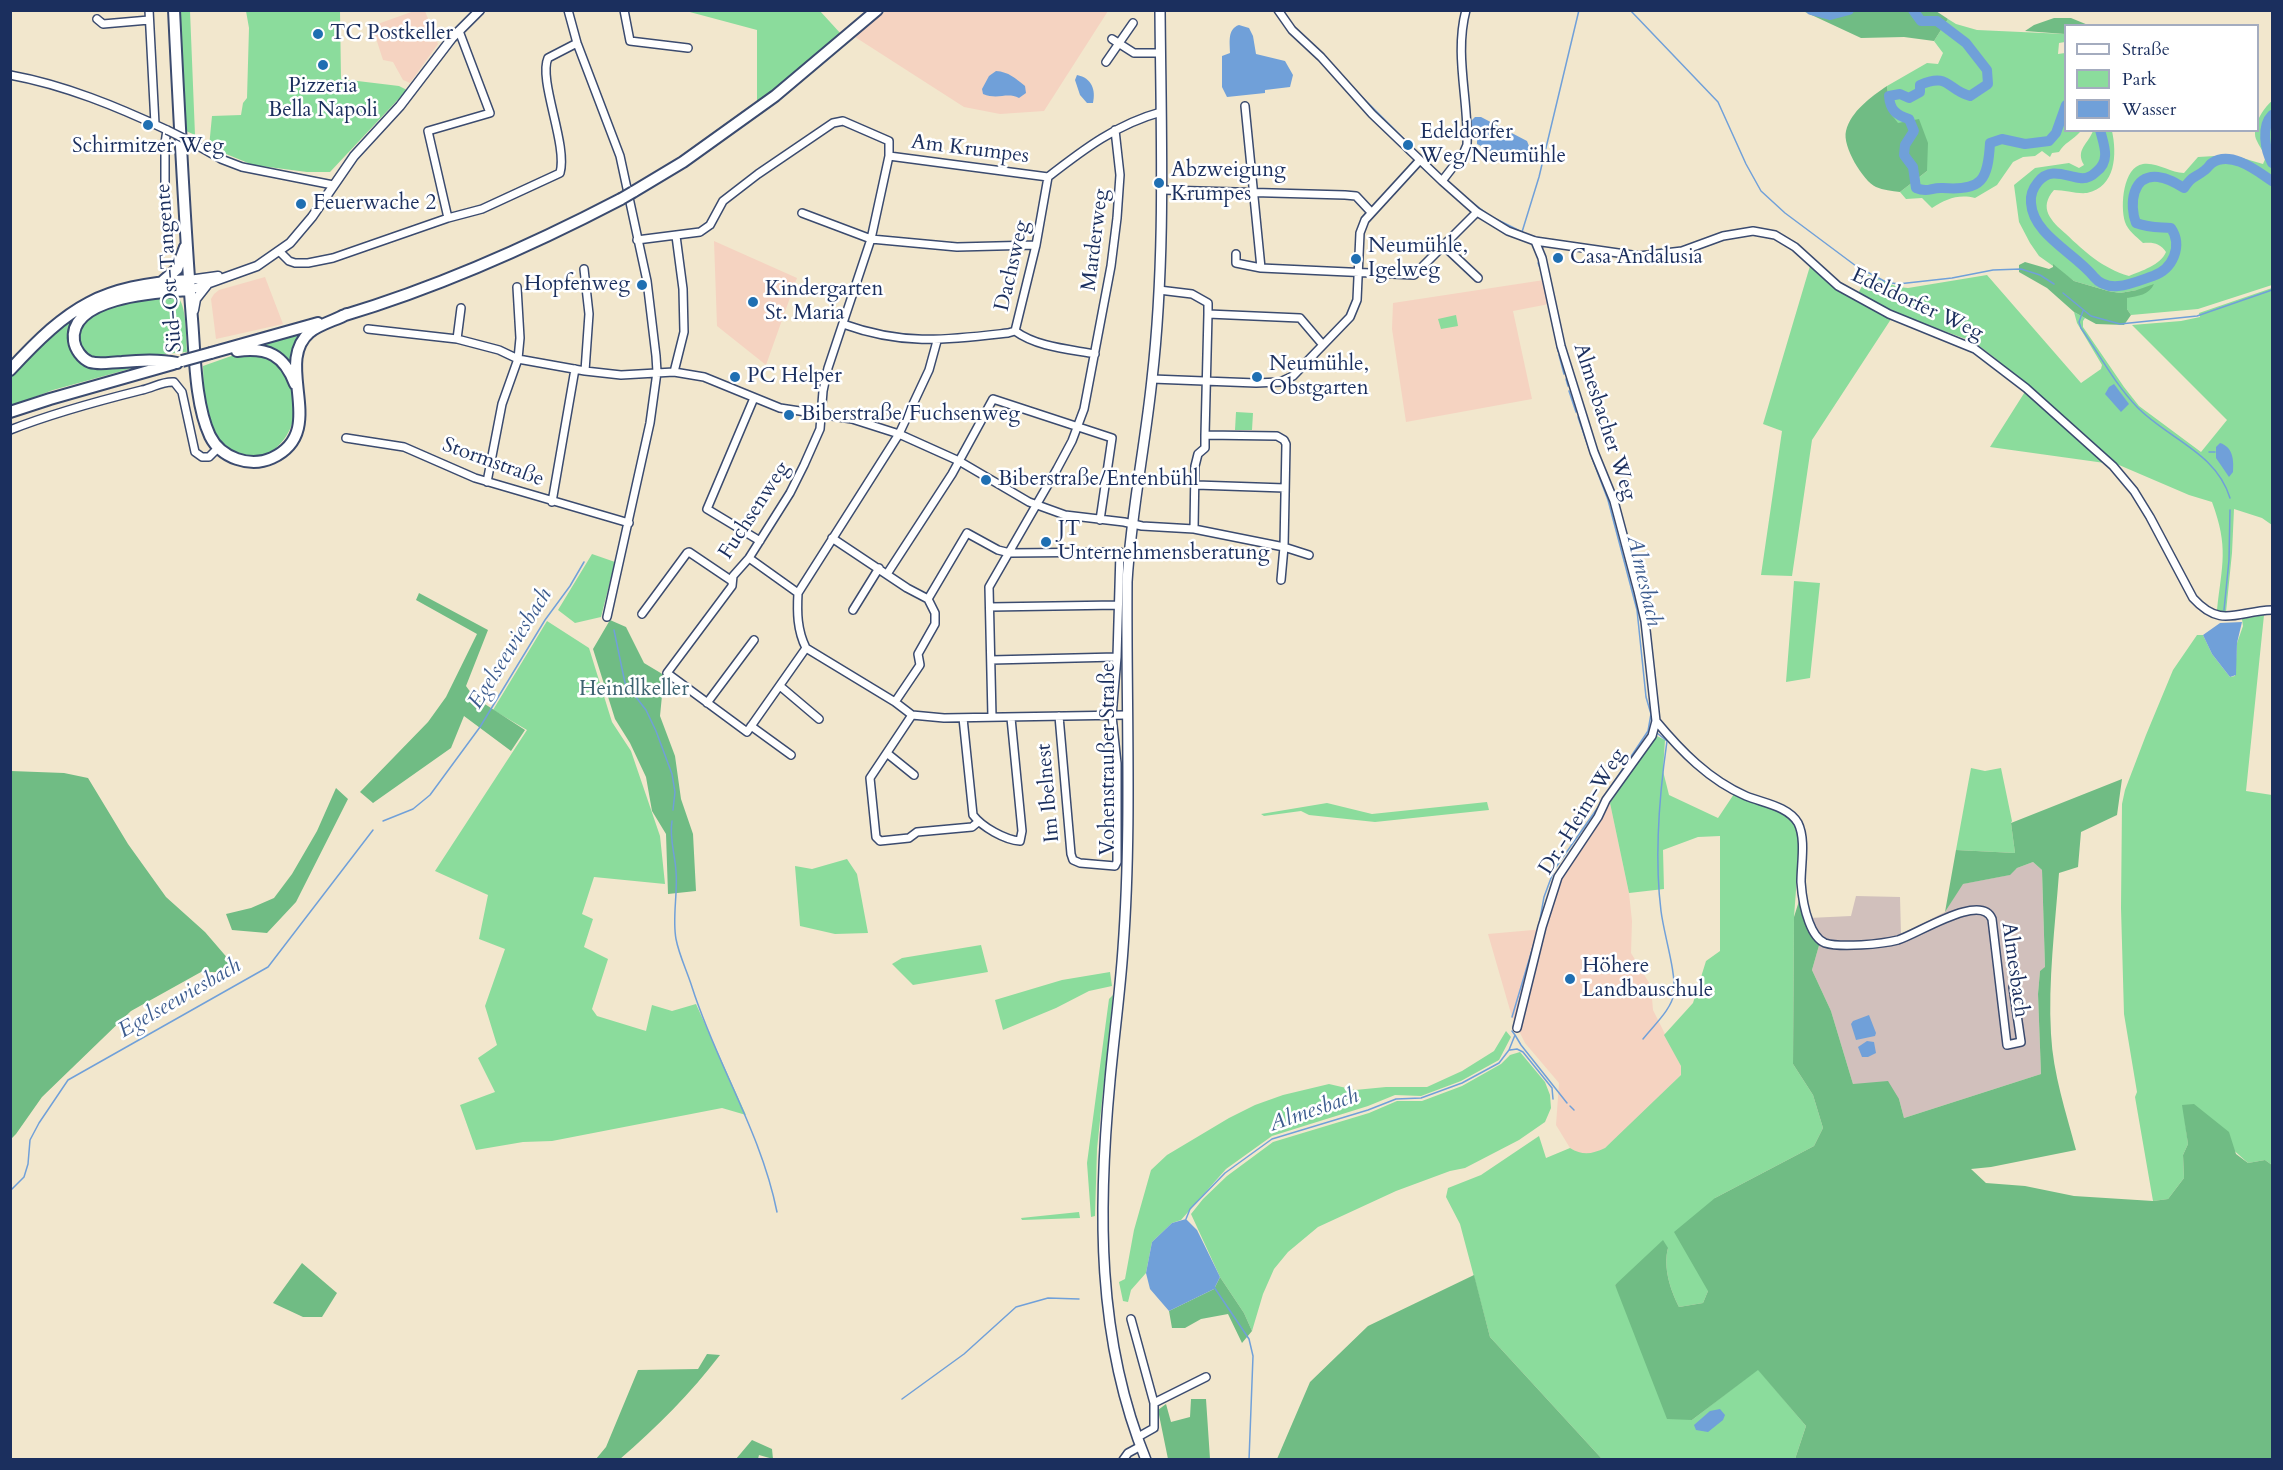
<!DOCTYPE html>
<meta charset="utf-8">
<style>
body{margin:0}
#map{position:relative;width:2283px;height:1470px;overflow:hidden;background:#f2e7cd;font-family:Cardo,serif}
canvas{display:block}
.frame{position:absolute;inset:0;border:12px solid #1b2f5e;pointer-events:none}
.legend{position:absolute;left:2064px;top:24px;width:195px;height:108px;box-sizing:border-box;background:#fff;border:2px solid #a4acbf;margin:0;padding:8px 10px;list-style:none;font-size:18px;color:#1b2f5e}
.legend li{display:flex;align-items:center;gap:12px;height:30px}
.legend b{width:30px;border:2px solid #a4acbf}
</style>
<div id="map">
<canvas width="2283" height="1470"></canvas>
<div class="frame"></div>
<ul class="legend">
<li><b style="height:8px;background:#fff"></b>Straße</li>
<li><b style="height:16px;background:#8bdc9c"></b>Park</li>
<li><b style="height:16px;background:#70a0d9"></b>Wasser</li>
</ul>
</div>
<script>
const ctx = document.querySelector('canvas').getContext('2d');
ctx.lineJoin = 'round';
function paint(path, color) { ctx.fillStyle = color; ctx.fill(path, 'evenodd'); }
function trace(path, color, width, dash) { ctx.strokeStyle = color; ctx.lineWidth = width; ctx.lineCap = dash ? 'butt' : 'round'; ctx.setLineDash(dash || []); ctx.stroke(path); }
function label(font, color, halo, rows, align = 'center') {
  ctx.font = font + ' Cardo,serif'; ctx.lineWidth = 5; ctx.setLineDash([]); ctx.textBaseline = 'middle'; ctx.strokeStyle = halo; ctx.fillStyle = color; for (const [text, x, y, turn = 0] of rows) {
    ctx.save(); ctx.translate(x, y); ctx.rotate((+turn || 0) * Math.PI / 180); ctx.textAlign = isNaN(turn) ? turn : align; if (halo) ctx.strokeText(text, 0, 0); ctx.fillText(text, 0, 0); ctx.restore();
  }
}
paint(new Path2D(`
 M417,10L425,11L438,44L410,83L403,80L393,62L383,60L372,26Z
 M886,11H1108L1044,111L1000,114L964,107L855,37Z
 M714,241L797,278L766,365L717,326Z
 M265,277L283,324L216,339L211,299L214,294L219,290Z
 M1544,280L1549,304L1513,311L1532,399L1406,422L1392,329L1393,303Z
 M1610,803L1629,893L1632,921L1631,953L1651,986L1653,1010L1681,1066V1075L1624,1132L1605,1148L1591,1155L1578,1153L1570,1148L1556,1125L1559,1083L1525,1043L1512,1017L1488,934L1544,929L1561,874Z`), '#f5d3c1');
paint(new Path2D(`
 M2033,862L2042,870L2045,968L2040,971L2038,994L2041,1074L1904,1118L1899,1099L1853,1084L1831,1011L1812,970L1820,942L1809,918L1851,916L1856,896L1900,897L1901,934L1945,912L1962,884L2009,875L2017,868Z`), '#d1c0bc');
paint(new Path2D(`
 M178,11H190L195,135L184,130Z
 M246,11H340L341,79L399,86L407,90L330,172H307L253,165L209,147L212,116L241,115L243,103L247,98L249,28Z
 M686,11H820L841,34L757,107V30Z
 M1948,19L1956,24L1977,30L2065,34V42L2059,43L2058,54L2065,53L2066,130L2080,131V132C2073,140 2064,143 2059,152L2052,153L2050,157L2042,151L2035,156L2023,157L2013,162L1997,185L1975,198C1958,194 1946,199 1932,208L1922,198L1906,199L1900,192L1927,171L1891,114L1887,86L1927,63L1938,64L1943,53L1934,41Z
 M2272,101V285L2198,309L2131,315L2127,309V298L2137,290L2120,293L2108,291L2074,281L2039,256L2030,243L2019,222L2014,185L2035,168L2069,163L2079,168L2084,165C2075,150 2088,144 2093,131H2112C2117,154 2116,187 2087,193C2076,194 2065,190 2054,190C2038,208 2051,221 2066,234C2085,252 2102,268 2129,276C2141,271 2161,265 2166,252C2160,243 2153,242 2143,243C2136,236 2128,231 2125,222C2120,206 2123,167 2143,164C2158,162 2170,173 2184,173L2198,157L2232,155L2263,164L2266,157C2263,151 2259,146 2256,139C2252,127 2262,109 2272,101Z
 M1810,266L1837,289L1855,299L1868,275L1898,287L1908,288L1987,275L2081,383L2101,369L2102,365L2077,323L2074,312L2085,318L2083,321V327L2124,387L2139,406L2201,452L2227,420L2132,325L2181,321L2200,317L2199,313L2272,288V525L2262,518L2234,509L2232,553L2226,612L2217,610C2222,564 2229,548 2212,502L2189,495L2119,465L1990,447L2028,387L1995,358L1974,342L1895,313L1812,440L1792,576L1761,575L1782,431L1763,424Z
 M177,296C187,305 186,338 187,352L95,360L84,354L77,342L79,324L86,317L128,299Z
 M81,313C64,330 73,339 81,359L155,362L53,390L11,406L10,374L38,344Z
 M1456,315L1458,326L1441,329L1438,319Z
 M312,327L293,374L251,346Z
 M260,353C267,357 275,360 280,365C284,369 286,376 289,381C314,435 252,488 216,438C202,420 204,388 203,366L237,354Z
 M1236,412L1253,413L1252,430H1235Z
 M592,554L615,562L601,617L575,623L558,610Z
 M1794,581L1820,583L1810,678L1786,682Z
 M2264,615L2246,791L2272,795V1165L2265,1160L2248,1163L2183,1105L2188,1144L2183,1155L2184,1178L2168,1199L2153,1201L2135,1097L2137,1092L2124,1014L2121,908L2122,804L2125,790L2146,735L2173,670L2197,635H2203L2212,654L2230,677L2235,676L2237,643L2243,626L2242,619Z
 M547,621L589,648L612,722L631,751L660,836L665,884L594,877L582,914L593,919L584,947L608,959L592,1009L597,1016L646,1031L652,1005L672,1011L696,1004L746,1115L722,1108L552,1141L523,1142L476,1150L460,1105L495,1092L478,1058L497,1045L485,1006L505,949L479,939L488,895L435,871L527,730L493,710Z
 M1655,735L1665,740L1663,771L1669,795L1718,818L1734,794L1786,814L1796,824L1800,836L1794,917L1793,1064L1813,1095L1823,1128L1814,1146L1715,1198L1708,1291L1703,1303L1679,1307C1670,1289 1663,1267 1668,1248L1615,1285L1692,1420L1758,1369L1806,1426L1795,1459H1602L1490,1337L1460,1224L1446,1197L1448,1188L1481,1175L1539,1136L1546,1158L1570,1148C1583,1156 1592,1154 1605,1148L1681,1075V1066L1664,1035L1693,1003L1706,961L1720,951V836L1698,837L1663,850L1664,889L1629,893L1610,803Z
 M1971,768L1985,771L2001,768L2012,821L2011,823L2015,853L1956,850Z
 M1487,802L1489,810L1375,822L1309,815L1301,811L1264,816L1261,814L1327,803L1372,814Z
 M847,859L857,874L868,933L835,934L800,926L795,866L812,869Z
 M981,945L988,972L913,985L892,964L902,958Z
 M1110,972L1112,986L1089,991L1056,1008L1003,1030L995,1000L1062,980Z
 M1113,995L1097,1149L1095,1216L1091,1217L1087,1163L1109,999Z
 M1506,1031L1511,1037L1499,1060L1461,1081L1421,1096L1395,1095L1368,1106L1272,1136L1226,1169L1181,1220L1172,1223L1152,1242L1146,1273L1131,1290L1128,1302L1123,1301L1119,1282L1125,1279L1134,1230L1151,1170L1167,1155L1229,1118L1255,1105L1283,1095L1329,1084L1355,1090L1386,1087H1427L1462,1071L1494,1051Z
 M1520,1052L1545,1082L1550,1095L1551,1108L1545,1122L1519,1140L1465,1168L1450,1171L1396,1191L1318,1227L1288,1252L1274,1269L1263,1294L1252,1331L1244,1313L1220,1277L1191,1214L1203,1199L1227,1176L1273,1142L1369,1113L1397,1101H1422L1462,1086L1501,1064L1510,1055Z
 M1079,1212L1080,1218L1022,1220L1021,1218Z`), '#8bdc9c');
paint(new Path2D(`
 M1803,11H1936L1948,19L1934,41L1904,37L1861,38Z
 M2054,18H2071L2088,25L2066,26L2065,34L2025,31L2034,25Z
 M1887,86L1891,114L1898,123L1919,119L1928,143L1927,171L1900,192C1892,191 1883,190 1876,187C1863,181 1842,146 1846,131C1851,111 1871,97 1887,86Z
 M2025,262L2049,269L2053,267V264L2074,281L2108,291L2120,293L2137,290L2154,284C2149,295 2138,296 2127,298V309L2131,315L2124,325L2096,324L2074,312L2047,288L2019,272V265Z
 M419,593L488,630L466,686L474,697L525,730L511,751L464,716L451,748L373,803L360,792L428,722L446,697L477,634L416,600Z
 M610,620L626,627L644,663L664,675L660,716L675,756L681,799L693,834L696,891L668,894L666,834L652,811L646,777L630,743L615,719L593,649Z
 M11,771L64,773L88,778L128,844L166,897L205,932L230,961L222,972H201L131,1011L42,1097L16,1134L11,1139Z
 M2122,779L2117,815L2081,832L2078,867L2059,873C2055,927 2048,981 2051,1034C2053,1074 2066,1112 2076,1150L1991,1167L1971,1169L1986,1183L2025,1186L2074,1196L2153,1201L2168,1199L2184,1178L2183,1155L2188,1144L2182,1105L2194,1104L2229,1132L2236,1154L2248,1163L2265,1160L2272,1165V1459H1795L1806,1426L1758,1370L1692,1420L1667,1419L1615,1285L1663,1240L1668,1248C1663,1267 1670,1289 1679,1307L1703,1303L1708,1291L1674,1232L1715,1198L1814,1146L1823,1128L1813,1095L1793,1064L1794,917L1803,888L1809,918L1820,942L1812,970L1831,1011L1853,1084L1888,1081L1899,1099L1904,1118L2041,1074L2038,994L2040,971L2045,967L2042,870L2033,862L2017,868L2010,875L1963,884L1945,912L1956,850L2015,853L2011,823Z
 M336,788L348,799L296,902L267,933L232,930L226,914L251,908L274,898L292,874L317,831Z
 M302,1263L337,1293L322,1317H303L273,1303Z
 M1474,1275L1490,1337L1602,1459H1277L1310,1382L1368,1326Z
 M1220,1277L1244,1313L1252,1331L1242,1343L1228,1314L1201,1319L1185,1328H1172L1169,1311L1214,1289Z
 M707,1354L720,1355C691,1393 656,1428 620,1459H596L606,1447L638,1370L698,1369Z
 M1191,1399H1206L1210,1459H1168L1158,1410L1166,1404L1171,1422L1190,1417Z
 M752,1440L772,1449L773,1459L759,1455L758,1459H736Z`), '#70bc84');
paint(new Path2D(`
 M1239,25L1249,28L1253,36L1256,54L1285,61L1293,75L1290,87L1265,90V93L1227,97L1222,87V56L1230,53C1230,43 1227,29 1239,25Z
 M996,71C1009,72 1015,78 1025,86L1026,93L1019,98C1007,92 998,100 983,94L982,89L989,76Z
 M1077,75C1092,78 1096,90 1093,103H1087L1080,95L1075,80Z
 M1475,117H1481L1527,141L1529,146C1528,150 1527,156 1525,160C1518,171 1486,148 1477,144V140L1486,131L1483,129L1475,135L1473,134L1471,121Z
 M2114,384L2129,404L2121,412L2105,394L2109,387Z
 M2220,443C2233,447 2234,460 2233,472L2229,477L2216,458V447Z
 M2242,622L2237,643L2236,675L2230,677L2212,654L2203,635L2220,623Z
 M1869,1015L1876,1033L1875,1036L1856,1040L1851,1024L1853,1021Z
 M1867,1041L1874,1042L1876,1053L1868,1057H1862L1858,1047Z
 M1186,1219L1197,1230L1220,1277L1214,1289L1169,1311L1150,1289L1146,1273L1152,1242L1172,1223Z
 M1720,1409L1725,1415L1723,1420L1708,1432L1696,1430L1694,1425L1710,1411Z`), '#70a0d9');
trace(new Path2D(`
 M1630,10L1718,102L1746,164L1761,191L1785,213L1856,266L1886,282L1898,284L1952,278L1993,270L2021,269L2040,275L2054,284
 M1361,96L1430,165
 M1465,197L1490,216
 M1494,218L1522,232L1539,177L1579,10
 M1538,263L1540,268
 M1542,274L1543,279
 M2063,293L2091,316L2120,324L2197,316L2272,290
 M1550,309L1552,323
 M2083,311L2079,322L2081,328C2099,354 2115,384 2137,407C2168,439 2216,452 2230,498
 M1554,329L1558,351
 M1559,355L1564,374
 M1566,379L1568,386
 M1569,391L1576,412
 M1578,417L1590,452
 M2209,452H2215
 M1592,458L1608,500L1637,610L1646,697L1651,714L1648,731L1610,788
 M2224,610L2229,560L2230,510
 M614,630L625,683L646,710L656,731L672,774L675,792L673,810
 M383,821L413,809L430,795L480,727L545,620L570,586L584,562
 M672,821C669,838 675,854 676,871C678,893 672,918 676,939C679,955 687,971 692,987C716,1063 761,1132 777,1212
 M1539,925L1544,897L1554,870L1601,803
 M1512,1017L1535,940
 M1515,1035L1521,1045L1567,1103
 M1643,1039C1653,1026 1672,1009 1674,993C1676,971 1664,935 1661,911C1654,855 1659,797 1667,741L1657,733
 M1510,1050L1517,1049L1523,1052L1552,1088L1553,1099
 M1570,1106L1574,1110
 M10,1191L24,1177L28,1164L30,1140L39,1123L68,1080L268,967L373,830
 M1186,1219L1190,1209L1225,1173L1272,1139L1368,1110L1396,1099L1421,1098L1462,1083L1499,1063L1509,1050L1515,1035L1512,1031
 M1214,1287L1249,1339L1253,1356L1249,1460
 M902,1399L964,1354L1016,1307L1048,1298L1079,1299`), '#70a0d9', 1.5);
trace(new Path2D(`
 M1811,10L1830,15L1849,10
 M1913,10L1921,21H1937L1966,43L1987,70L1988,84L1970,96C1947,90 1949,72 1920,85V92L1909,98L1900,94L1889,96C1890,110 1896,115 1909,119L1914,131L1905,145L1904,155L1913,167L1916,188C1929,193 1931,187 1943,188C1982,191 1988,180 1990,143L2002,139L2025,144L2049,141L2056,133L2066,105
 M2272,115C2261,126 2265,150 2272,163
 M2100,130C2104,145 2111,161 2096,172C2092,176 2087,179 2080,178C2065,176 2050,167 2038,182C2033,188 2030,194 2031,203C2033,235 2075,253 2094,277C2109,295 2135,282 2153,276C2173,269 2183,246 2171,228C2157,227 2149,228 2136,223C2129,205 2132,174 2158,177C2168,178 2176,183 2184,188C2194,174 2194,179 2205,170C2208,168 2209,165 2212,163C2231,150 2257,171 2272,181`), '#70a0d9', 10);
const minor = new Path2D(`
 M149,10L155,124
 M568,10L577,43L620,156L647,281L656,356L657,372L650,423L607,617
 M624,10L630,41L688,48
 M1278,10L1292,30L1321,57L1372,114L1442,181L1477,212L1508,231L1535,241L1639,256L1682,251L1723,236L1753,231L1775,235L1795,247L1838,286L1889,314L1975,349L2026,388L2113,466L2134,491L2150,517L2193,598C2221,629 2237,611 2272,610
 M97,19L103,24L149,20
 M1112,39L1134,53H1160
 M1106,62L1133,23
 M10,75C65,85 118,107 167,130L165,143V211
 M1245,106L1261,268
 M191,142L221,159L242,167L333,185
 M889,156L1048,177C1084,149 1117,124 1161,112
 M1442,181L1463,154L1467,145C1469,100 1454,55 1466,10
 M1163,190L1345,195L1356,196L1371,212
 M802,213L871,239L957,247L1036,245
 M448,218L428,131L490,113L459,31
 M637,240L700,232L710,225L723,201L758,174L833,123L843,121L889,141V156L871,239L828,368L823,391L820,429L804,465L790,493L749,558L733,576L732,586L667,673L747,732L806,648
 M1444,246L1478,278
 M280,252L289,261L295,263H308L333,258L448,218L482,209L560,173C568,145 538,80 548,58L577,43
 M1236,254V263L1261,268L1414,275L1477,212
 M584,269L589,314L585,371
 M1159,290L1192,294L1208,303V314
 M843,324C904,346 946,340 1008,333L1015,331L1036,245L1048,177
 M368,329L457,339L499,350L518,359L585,371L621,375L674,372L704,377L780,408L852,419L899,434L959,461L1029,502L1065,515L1124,522L1142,526L1194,529L1284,547L1309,555
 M1015,331C1037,347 1068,349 1095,354
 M457,339L461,308
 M937,341L929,370L899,434L798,593C797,612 797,630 806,648L895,702L912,715L944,718L1126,715
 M674,372L684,332L683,289L676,236
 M1152,379L1256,383L1280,382L1293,376L1350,317L1357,300L1360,233L1365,220L1420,160
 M754,398L707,509L760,541
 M10,430C53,413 98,401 142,390C153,388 162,381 174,382L182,392L195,452L202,457H209L218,448
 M1205,435L1277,436L1284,440L1286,444L1284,547L1281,580
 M346,438L404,447L475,478L629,523
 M487,482L502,404L518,359L520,338L517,287
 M1196,485L1285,488
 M552,502L575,369
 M1194,529L1195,466L1198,454L1205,448V435L1208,314L1300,318L1323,345
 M832,538L907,588L928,599L935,613V624L918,654L920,665L895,702
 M749,558L798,593
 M887,574L952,474L993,399L1112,438L1100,520
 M928,599L967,533L998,550L1010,553L1120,552L1117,657L1112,716L1117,763V862L1115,866L1080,863L1073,860L1071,854L1059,716
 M990,607L1118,605
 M853,610L879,568
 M642,614L687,553L689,552L732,581
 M991,660L1117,657
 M780,686L819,719
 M707,703L754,640
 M912,715L870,778L876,837L880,841L909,838L917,832L972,827L978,822
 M992,717L989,587L1057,469L1072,441L1084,409L1111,266L1117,218L1120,175L1115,130
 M963,718L973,815C982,827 1005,840 1020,841L1022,831L1011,718
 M1656,721C1681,751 1709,780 1746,796C1763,803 1788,806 1798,823C1806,839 1801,864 1801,882C1802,896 1804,909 1809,922C1812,930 1817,940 1825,943C1841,948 1882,944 1898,940C1918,934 1981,892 1992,919L2007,1045L2021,1042L2013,987
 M751,726L791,755
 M888,754L914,775
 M1517,1028L1542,927L1558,877L1598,817L1606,800L1652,736L1656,721L1645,621L1638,591L1614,501L1594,452L1561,346L1542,258L1535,241
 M1131,1319L1154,1403V1428L1138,1437
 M1154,1403L1206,1377
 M1123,1460L1128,1453L1141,1446`);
const tertiary = new Path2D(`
 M189,280L218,276
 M190,290L257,266L290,243L312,217L354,156L400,106L452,38L480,10
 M194,310L196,299L207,285`);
const secondary = new Path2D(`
 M1146,1460C1096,1338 1098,1208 1110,1080C1114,1036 1120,993 1123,949C1132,827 1126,704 1127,582C1131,513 1145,447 1152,379C1166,256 1161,133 1160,10`);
const primary = new Path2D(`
 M174,10C179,113 184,217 192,319C195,355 195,404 210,436C221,458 250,468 272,458C330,431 272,364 310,332C320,324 336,320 347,314
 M633,192L683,162L775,96L877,10
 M163,281L177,269L185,247
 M342,316C439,287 531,246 621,199
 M237,351C268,347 284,355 295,384
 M211,353L318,323
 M177,363C159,359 141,360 122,362C112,362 100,365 90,362C82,359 75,349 74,341C68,296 161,292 190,290
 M10,370C70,305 100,286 189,280
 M10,412L50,399L173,364`);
trace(minor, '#3b4b6f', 10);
trace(tertiary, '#3b4b6f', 11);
trace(secondary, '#3b4b6f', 12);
trace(primary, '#3b4b6f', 14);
trace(minor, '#fff', 7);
trace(tertiary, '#fff', 8);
trace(secondary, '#fff', 9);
trace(primary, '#fff', 10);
const minorBridge = new Path2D(`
 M167,130L191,142`);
const primaryBridge = new Path2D(`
 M621,199L633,192
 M182,361L211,353`);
trace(minorBridge, '#3b4b6f', 10, []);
trace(primaryBridge, '#3b4b6f', 14, []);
trace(minorBridge, '#fff', 7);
trace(primaryBridge, '#fff', 10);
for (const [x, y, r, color] of [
 [318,34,6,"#1f6fb2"],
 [323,65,6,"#1f6fb2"],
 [148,125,6,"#1f6fb2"],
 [1408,145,6,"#1f6fb2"],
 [1159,183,6,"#1f6fb2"],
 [301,204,6,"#1f6fb2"],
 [1558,258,6,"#1f6fb2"],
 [1356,259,6,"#1f6fb2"],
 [642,285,6,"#1f6fb2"],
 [753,302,6,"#1f6fb2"],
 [735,377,6,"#1f6fb2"],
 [1257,377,6,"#1f6fb2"],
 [789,415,6,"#1f6fb2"],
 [986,480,6,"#1f6fb2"],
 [1046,542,6,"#1f6fb2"],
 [1570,979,6,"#1f6fb2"]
]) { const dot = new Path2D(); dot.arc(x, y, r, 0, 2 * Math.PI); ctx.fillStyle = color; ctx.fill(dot); trace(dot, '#fff', 2); }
label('21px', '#1b2f5e', '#fff', [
 ["TC Postkeller",330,34],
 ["Pizzeria",323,87,"center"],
 ["Bella Napoli",323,111,"center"],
 ["Edeldorfer",1420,133],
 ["Weg/Neumühle",1420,157],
 ["Schirmitzer Weg",148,147,"center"],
 ["Abzweigung",1171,171],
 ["Krumpes",1171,195],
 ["Feuerwache 2",313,204],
 ["Neumühle,",1368,247],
 ["Igelweg",1368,271],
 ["Casa Andalusia",1570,258],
 ["Hopfenweg",630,285,"right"],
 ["Kindergarten",765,290],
 ["St. Maria",765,314],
 ["Neumühle,",1269,365],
 ["Obstgarten",1269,389],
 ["PC Helper",747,377],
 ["Biberstraße/Fuchsenweg",801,415],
 ["Biberstraße/Entenbühl",998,480],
 ["JT",1058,530],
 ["Unternehmensberatung",1058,554],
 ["Höhere",1582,967],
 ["Landbauschule",1582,991]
], 'left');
label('21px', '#1b2f5e', '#fff', [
 ["Am Krumpes",970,150,7],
 ["Marderweg",1096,240,-83],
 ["Dachsweg",1013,266,-77],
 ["Süd-Ost-Tangente",170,268,-94],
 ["Edeldorfer Weg",1917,305,25],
 ["Almesbacher Weg",1604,422,72],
 ["Stormstraße",493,463,20],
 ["Fuchsenweg",755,511,-57],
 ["Vohenstraußer Straße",1109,759,-90],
 ["Im Ibelnest",1049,793,-95],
 ["Dr.-Heim-Weg",1583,812,-58],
 ["Almesbach",2014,970,82]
]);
label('21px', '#3d6371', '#fff', [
 ["Heindlkeller",634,690]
]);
label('italic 22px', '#3d5c8f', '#fff', [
 ["Almesbach",1643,581,77],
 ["Egelseewiesbach",511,649,-58],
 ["Egelseewiesbach",180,999,-30],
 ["Almesbach",1314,1111,-19]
]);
</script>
